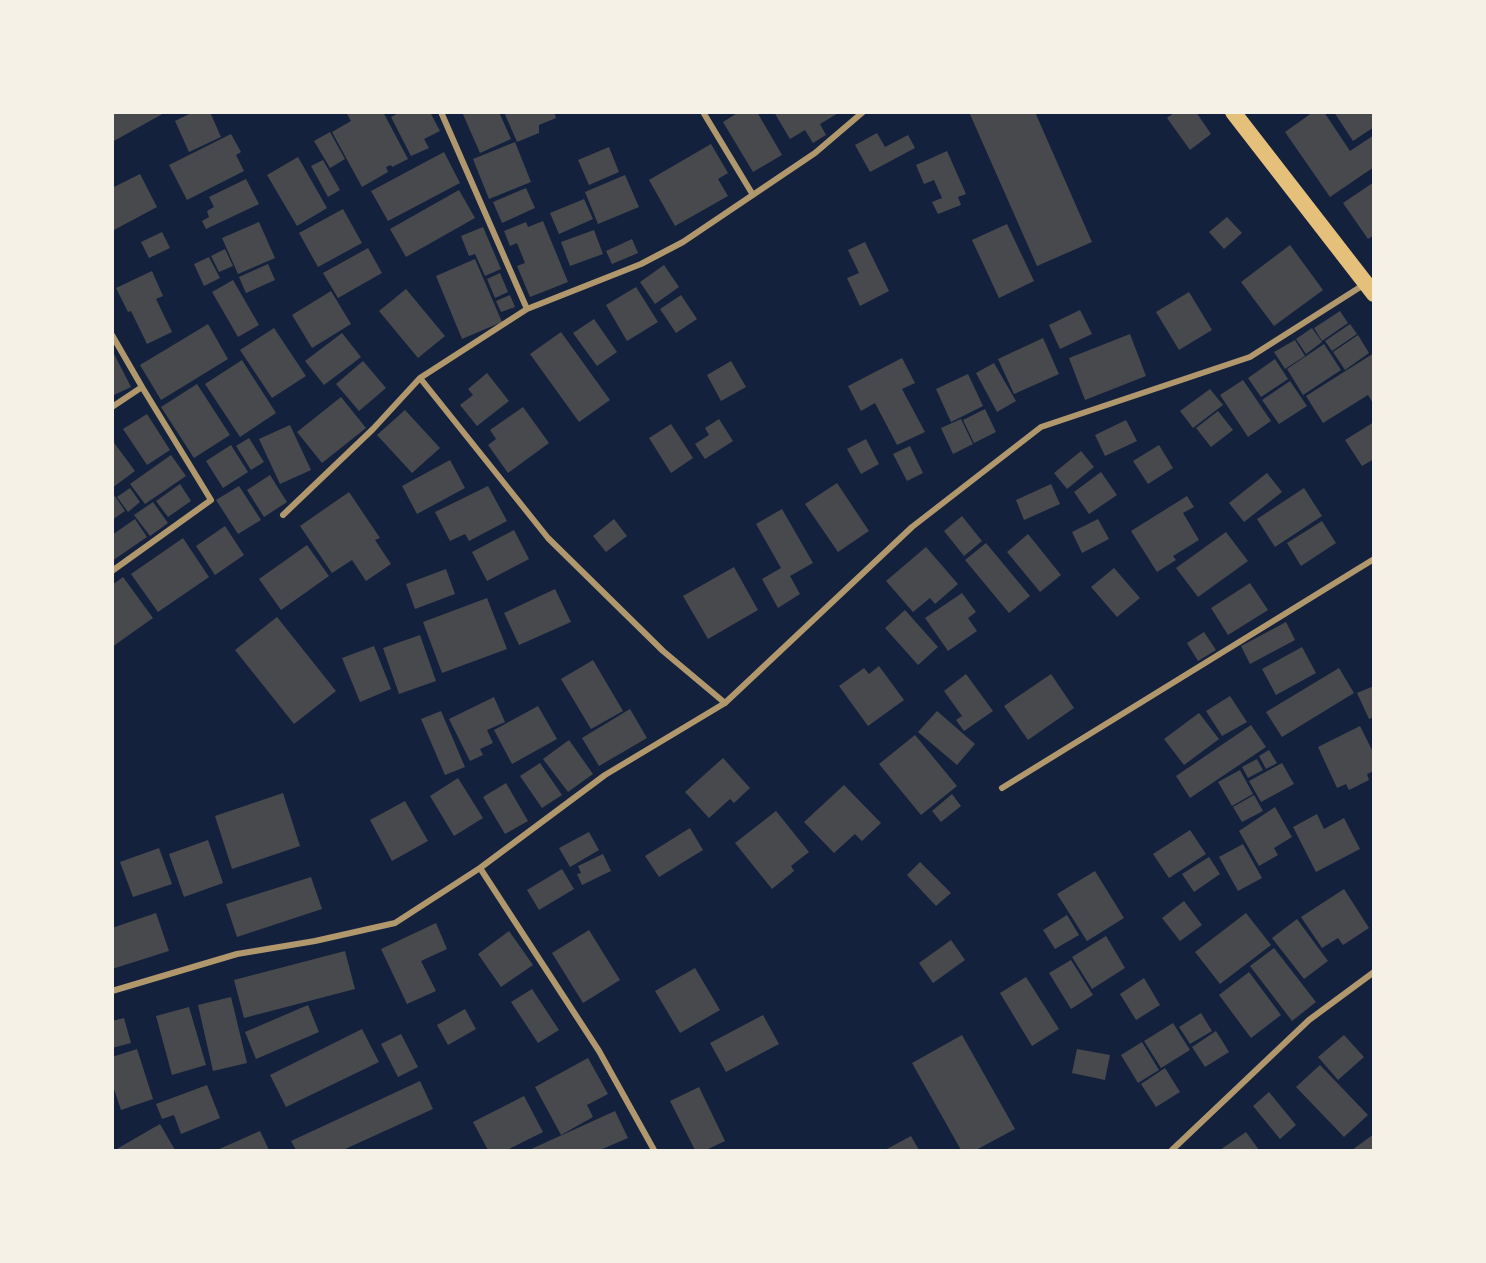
<!DOCTYPE html>
<style>
body{margin:0}
#map{position:relative;width:1486px;height:1263px;overflow:hidden;background:#14213d;font-family:"IBM Plex Sans",sans-serif}
canvas{display:block}
.frame{position:absolute;inset:0;border:114px solid #f6f1e7;pointer-events:none}
</style>
<div id="map">
<canvas width="1486" height="1263"></canvas>
<div class="frame"></div>
</div>
<script>
const ctx = document.querySelector('canvas').getContext('2d');
ctx.lineJoin = 'round';
function paint(path, color) { ctx.fillStyle = color; ctx.fill(path, 'evenodd'); }
function trace(path, color, width, dash) { ctx.strokeStyle = color; ctx.lineWidth = width; ctx.lineCap = dash ? 'butt' : 'round'; ctx.setLineDash(dash || []); ctx.stroke(path); }
paint(new Path2D(`
 M112,112H166L112,142Z
 M193,112H210L221,137L189,152L175,121Z
 M346,112L358,114L383,112L408,159L392,167L391,165L386,167L388,172L362,187L332,132L351,121Z
 M400,112H430L440,131L424,139L429,148L411,156L391,117Z
 M462,112H499L511,139L480,153Z
 M504,112H554L556,118L539,125V133L517,142Z
 M739,112H757L782,155L753,172L723,122Z
 M774,112H840L820,124L826,135L813,143L805,130L790,139Z
 M969,112H1035L1092,242L1037,266Z
 M1175,112H1196L1211,134L1190,150L1167,118Z
 M1313,112H1324L1350,151L1374,135V167L1330,197L1285,132Z
 M1334,112H1374V127L1353,141Z
 M330,132L345,159L330,168L314,141Z
 M877,133L885,147L908,135L915,148L870,172L855,145Z
 M231,134L241,152L236,155L244,171L187,200L169,165Z
 M515,142L531,182L489,199L473,159Z
 M711,144L728,173L718,179L728,196L675,226L649,180Z
 M609,147L619,172L589,185L578,160Z
 M947,151L966,194L958,197L961,205L938,214L932,202L942,198L934,180L924,184L916,165Z
 M444,152L460,183L388,221L371,191Z
 M298,157L327,208L297,226L267,175Z
 M323,160L340,190L328,197L311,166Z
 M140,174L157,207L112,231V188Z
 M625,175L639,207L598,224L585,192Z
 M246,179L259,204L206,229L202,221L209,217L207,211L214,207L209,197Z
 M1374,182V235L1368,239L1343,203Z
 M526,188L535,208L502,223L493,202Z
 M459,190L475,218L406,257L390,229Z
 M584,199L593,219L559,234L550,213Z
 M343,209L362,243L318,267L299,233Z
 M1227,217L1242,233L1224,249L1209,232Z
 M543,221L568,282L530,297L517,266L525,263L517,243L510,246L504,231L526,222L528,227Z
 M259,222L275,258L238,274L222,238Z
 M1007,224L1034,281L999,298L972,240Z
 M483,227L501,269L485,276L475,254L469,256L461,236Z
 M594,230L603,254L570,266L561,242Z
 M162,232L170,248L149,258L141,242Z
 M632,239L638,253L612,264L606,251Z
 M865,242L889,291L860,306L847,278L859,273L848,250Z
 M1290,245L1323,290L1274,326L1241,282Z
 M368,248L382,273L338,298L323,273Z
 M225,249L233,266L219,272L211,256Z
 M209,257L220,278L204,286L194,264Z
 M475,259L502,322L462,339L436,276Z
 M268,264L275,280L246,293L239,277Z
 M664,265L679,287L655,304L640,282Z
 M152,271L163,296L156,299L172,332L147,344L131,311L128,312L116,288Z
 M500,273L508,292L495,298L487,279Z
 M233,280L259,325L238,337L212,292Z
 M636,287L658,322L627,341L606,305Z
 M406,289L445,336L418,358L379,311Z
 M331,291L351,324L312,348L292,315Z
 M1189,292L1212,330L1179,350L1156,312Z
 M510,295L515,307L501,312L496,301Z
 M681,295L697,319L676,333L660,309Z
 M1080,310L1092,334L1060,349L1049,325Z
 M1340,311L1348,323L1322,341L1314,328Z
 M594,319L617,352L597,366L573,333Z
 M208,324L228,359L161,400L140,365Z
 M1350,324L1357,334L1332,351L1325,341Z
 M274,328L306,376L272,398L240,350Z
 M1312,328L1322,342L1306,354L1296,339Z
 M561,332L610,400L579,422L530,354Z
 M342,333L361,357L324,385L305,361Z
 M1130,334L1146,376L1085,400L1069,358Z
 M1358,335L1369,353L1345,370L1333,352Z
 M1043,338L1059,374L1014,394L998,359Z
 M1295,340L1305,356L1285,369L1274,352Z
 M1324,344L1341,370L1303,395L1287,369Z
 M112,350L131,387L114,395L112,391Z
 M1374,353V405L1368,395L1323,423L1306,396Z
 M902,358L915,383L902,389L925,432L897,445L875,403L861,411L848,386Z
 M1275,359L1288,379L1261,397L1248,378Z
 M242,360L276,413L240,437L205,384Z
 M363,361L386,388L359,411L336,384Z
 M731,361L746,387L721,401L707,375Z
 M994,363L1016,401L997,412L976,373Z
 M487,373L509,401L477,426L460,405L473,395L468,389Z
 M968,374L983,406L951,422L936,389Z
 M1243,380L1271,421L1248,437L1220,395Z
 M1290,381L1307,406L1279,424L1262,400Z
 M197,384L230,435L194,458L161,407Z
 M1210,389L1223,405L1193,428L1180,411Z
 M341,397L366,428L322,463L297,432Z
 M523,407L549,443L508,473L488,445L496,439L490,430Z
 M985,409L996,432L974,443L963,420Z
 M405,410L440,448L412,473L377,435Z
 M1218,411L1233,430L1211,447L1196,428Z
 M147,414L170,450L147,465L123,429Z
 M719,419L733,441L705,459L695,444L709,435L705,428Z
 M961,419L973,444L953,454L941,428Z
 M1126,420L1137,441L1105,456L1095,435Z
 M1374,422V459L1362,466L1345,440Z
 M671,424L693,458L671,473L649,438Z
 M290,425L311,470L280,484L259,439Z
 M249,438L264,462L251,470L236,446Z
 M866,439L879,464L861,474L847,449Z
 M112,440L135,471L112,488Z
 M231,445L248,472L223,488L206,461Z
 M1159,445L1173,468L1148,484L1133,461Z
 M910,446L923,473L907,481L893,454Z
 M1081,451L1094,467L1067,489L1054,473Z
 M171,455L186,476L145,504L130,484Z
 M450,460L465,488L417,514L402,486Z
 M1101,472L1117,495L1089,514L1074,492Z
 M1267,473L1282,492L1244,522L1229,503Z
 M270,475L287,502L264,517L247,490Z
 M837,483L869,531L838,552L805,504Z
 M180,484L191,501L168,517L156,501Z
 M1051,484L1060,504L1024,520L1016,500Z
 M239,486L261,520L238,534L216,500Z
 M488,486L507,521L469,541L465,534L450,541L435,512Z
 M130,488L140,502L128,512L117,497Z
 M1304,488L1322,516L1275,547L1257,519Z
 M349,492L380,538L375,540L391,564L366,581L352,560L332,573L300,526Z
 M115,496L125,511L112,520V498Z
 M1187,496L1194,507L1183,513L1199,540L1173,556L1176,560L1157,572L1131,531Z
 M153,502L168,523L150,536L134,515Z
 M782,509L813,563L790,576L800,594L778,608L762,579L781,568L756,524Z
 M962,516L982,541L964,556L944,531Z
 M135,519L147,537L112,561V535Z
 M614,519L627,536L606,552L593,536Z
 M1098,519L1109,539L1082,553L1072,532Z
 M1322,521L1336,543L1301,566L1287,543Z
 M225,526L244,555L215,575L196,546Z
 M514,530L529,559L487,581L472,552Z
 M1226,532L1248,561L1198,597L1176,568Z
 M1028,534L1061,575L1040,592L1007,552Z
 M183,538L209,577L158,612L131,574Z
 M986,543L1030,596L1009,613L965,560Z
 M307,545L329,576L281,610L259,579Z
 M926,547L958,584L935,604L930,598L913,612L886,581Z
 M734,567L758,610L708,639L683,596Z
 M1114,568L1140,598L1117,617L1091,587Z
 M446,569L455,594L415,609L406,584Z
 M123,577L153,618L112,647V585Z
 M1250,583L1268,610L1228,635L1211,608Z
 M555,589L571,622L519,645L504,613Z
 M962,593L976,612L968,618L977,631L948,651L925,618Z
 M487,598L507,649L442,673L423,622Z
 M905,610L938,647L918,665L885,628Z
 M277,617L336,691L294,724L235,650Z
 M1286,622L1295,640L1250,664L1241,646Z
 M1204,632L1216,650L1198,661L1187,643Z
 M420,635L436,681L399,694L383,648Z
 M374,646L391,689L360,702L342,658Z
 M1302,647L1316,673L1276,695L1262,669Z
 M593,660L623,711L591,729L561,679Z
 M879,666L904,700L868,726L839,686L864,668L869,674Z
 M1339,668L1354,693L1282,737L1266,712Z
 M966,674L993,711L964,731L956,720L962,716L944,691Z
 M1051,674L1074,708L1028,740L1004,706Z
 M1374,686V717L1369,719L1357,693Z
 M1230,696L1247,722L1222,736L1206,711Z
 M494,697L505,722L487,730L493,743L480,749L483,755L470,761L449,719Z
 M538,706L557,739L512,764L494,730Z
 M630,709L647,738L599,766L582,738Z
 M441,711L465,767L445,775L421,719Z
 M937,711L975,744L957,765L918,732Z
 M1199,713L1219,739L1184,765L1164,739Z
 M1251,725L1266,747L1190,798L1176,776Z
 M1360,726L1374,754V771L1367,774L1369,780L1349,790L1346,784L1337,788L1318,747Z
 M915,735L957,786L921,815L879,764Z
 M569,740L593,774L568,792L543,759Z
 M1269,750L1277,763L1266,769L1259,756Z
 M723,758L750,788L734,803L730,799L709,818L685,792Z
 M1257,759L1263,770L1248,778L1242,767Z
 M540,763L562,795L542,808L520,776Z
 M1282,763L1294,784L1261,802L1249,781Z
 M1240,770L1253,794L1232,806L1218,782Z
 M458,778L483,818L454,836L430,796Z
 M506,783L528,821L505,834L483,797Z
 M844,785L881,823L862,841L855,834L834,853L804,822Z
 M283,793L300,846L232,869L215,816Z
 M952,794L961,806L941,822L932,811Z
 M1254,795L1263,811L1242,822L1233,807Z
 M405,801L428,841L392,861L370,820Z
 M1275,807L1292,837L1274,848L1278,855L1259,866L1239,831Z
 M776,811L809,852L791,866L794,871L772,889L735,843Z
 M1317,814L1324,829L1344,818L1360,849L1316,872L1293,827Z
 M690,828L703,850L659,877L645,856Z
 M1190,830L1206,854L1169,878L1153,854Z
 M589,832L599,850L570,867L559,848Z
 M208,840L223,883L184,897L169,854Z
 M1243,844L1262,878L1238,891L1219,857Z
 M159,848L172,884L133,897L120,862Z
 M603,854L611,871L582,885L577,874L581,873L578,866Z
 M1209,857L1220,874L1194,892L1182,874Z
 M920,862L951,893L936,906L907,875Z
 M562,869L574,889L539,910L527,890Z
 M1095,871L1124,918L1087,941L1057,894Z
 M311,877L322,909L237,937L226,904Z
 M1344,889L1369,928L1343,945L1338,938L1322,948L1301,917Z
 M1184,901L1202,925L1180,941L1162,918Z
 M156,913L169,951L112,969V928Z
 M1246,913L1271,945L1220,984L1195,952Z
 M1067,915L1079,935L1055,949L1043,930Z
 M1297,919L1328,961L1304,979L1272,938Z
 M436,923L447,949L421,961L436,991L407,1004L381,949Z
 M589,930L620,980L583,1003L552,953Z
 M509,931L533,965L501,987L478,954Z
 M1106,936L1125,968L1092,989L1072,957Z
 M951,940L965,960L933,983L919,963Z
 M1274,948L1316,1002L1292,1021L1250,966Z
 M345,951L355,989L244,1018L234,980Z
 M1071,960L1093,995L1071,1009L1049,973Z
 M695,968L720,1010L680,1033L655,991Z
 M1249,972L1281,1015L1251,1038L1219,995Z
 M1026,977L1059,1029L1032,1046L1000,993Z
 M1144,978L1160,1005L1136,1020L1120,994Z
 M532,989L559,1030L538,1043L511,1002Z
 M231,997L247,1063L213,1071L198,1005Z
 M308,1005L319,1032L256,1059L245,1032Z
 M189,1007L206,1065L172,1075L156,1016Z
 M465,1009L476,1029L448,1045L437,1025Z
 M1201,1013L1212,1031L1190,1044L1179,1027Z
 M763,1015L779,1044L726,1072L710,1043Z
 M124,1018L131,1043L112,1048V1021Z
 M1173,1023L1190,1050L1161,1068L1144,1041Z
 M362,1029L379,1062L286,1107L270,1075Z
 M1216,1031L1229,1052L1205,1067L1192,1047Z
 M401,1034L418,1067L398,1077L381,1044Z
 M962,1035L1015,1129L976,1150H961L912,1063Z
 M1344,1035L1364,1057L1338,1080L1318,1057Z
 M1142,1042L1159,1070L1138,1083L1121,1055Z
 M137,1049L153,1099L121,1110L112,1083V1057Z
 M1077,1049L1110,1055L1105,1080L1072,1073Z
 M588,1058L608,1094L587,1105L593,1117L561,1135L535,1087Z
 M1320,1065L1368,1115L1344,1137L1296,1087Z
 M1165,1068L1180,1092L1156,1107L1141,1084Z
 M420,1081L433,1109L343,1150H296L291,1141Z
 M207,1085L220,1118L181,1134L174,1115L162,1119L156,1104Z
 M699,1087L725,1141L706,1150H695L670,1101Z
 M1269,1092L1296,1125L1280,1139L1253,1106Z
 M524,1096L543,1132L507,1150H488L473,1122Z
 M615,1111L628,1138L600,1150H529Z
 M160,1124L175,1150H115Z
 M260,1131L269,1150H217Z
 M1246,1132L1259,1150H1220Z
 M1374,1134V1150H1352Z
 M911,1136L919,1150H885Z`), '#48494c');
trace(new Path2D(`
 M441,112L527,309
 M703,112L753,195
 M112,335L142,387L211,500L112,571
 M420,378L548,538L663,651L725,703
 M112,407L142,387
 M283,515L373,429L420,378L527,309L641,264L683,242L815,153L863,112
 M1002,788L1374,559
 M480,868L599,1051L654,1150
 M112,991L237,954L315,941L395,923L480,868L605,775L725,703L912,527L1041,427L1250,357L1365,284
 M1172,1150L1309,1020L1374,972`), '#b1986c', 6);
trace(new Path2D(`
 M1233,112L1374,294`), '#e5c07b', 16);
</script>
